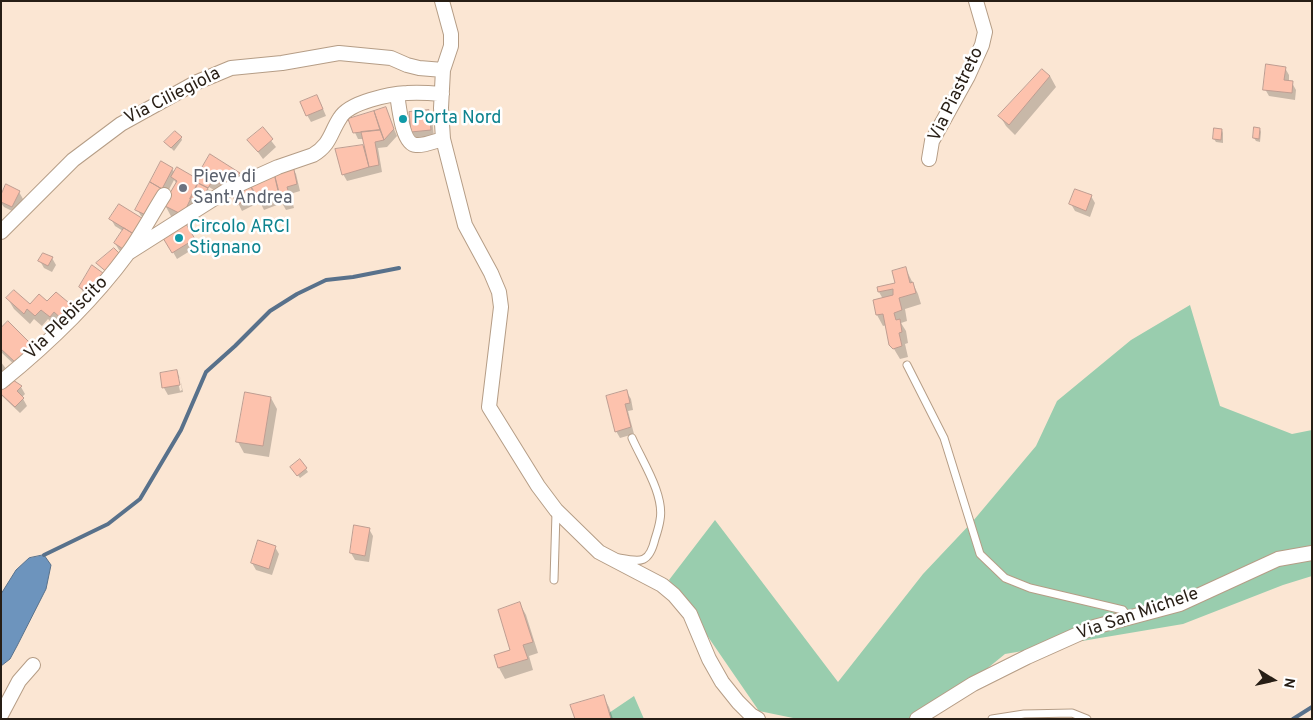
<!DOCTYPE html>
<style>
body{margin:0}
#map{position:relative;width:1313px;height:720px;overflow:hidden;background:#fbe6d3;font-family:Overpass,sans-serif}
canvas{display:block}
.frame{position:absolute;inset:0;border:2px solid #271e15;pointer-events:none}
.north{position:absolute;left:1248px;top:655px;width:50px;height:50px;-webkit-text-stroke:4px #fff;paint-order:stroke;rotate:100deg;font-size:14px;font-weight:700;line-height:20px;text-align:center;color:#271e15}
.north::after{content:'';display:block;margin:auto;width:18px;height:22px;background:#271e15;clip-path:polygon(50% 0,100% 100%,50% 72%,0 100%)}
</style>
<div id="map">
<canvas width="1313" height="720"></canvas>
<div class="frame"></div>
<div class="north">N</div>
</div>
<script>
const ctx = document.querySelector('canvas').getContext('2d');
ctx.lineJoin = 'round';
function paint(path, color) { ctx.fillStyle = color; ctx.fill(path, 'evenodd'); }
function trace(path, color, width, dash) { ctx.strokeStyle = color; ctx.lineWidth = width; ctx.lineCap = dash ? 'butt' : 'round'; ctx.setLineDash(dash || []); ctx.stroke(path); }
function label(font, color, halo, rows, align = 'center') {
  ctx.font = font + ' Overpass,sans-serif'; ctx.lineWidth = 5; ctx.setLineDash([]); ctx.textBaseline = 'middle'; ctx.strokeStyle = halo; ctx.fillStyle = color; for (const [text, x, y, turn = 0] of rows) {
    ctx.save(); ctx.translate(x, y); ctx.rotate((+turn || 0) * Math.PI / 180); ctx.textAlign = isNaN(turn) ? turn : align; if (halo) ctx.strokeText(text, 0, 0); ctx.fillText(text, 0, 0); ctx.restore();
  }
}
paint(new Path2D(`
 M1190,305L1220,406L1292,434L1312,430V576L1283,585L1183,624L1005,654L929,716L904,719H798L759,711L669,580L715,520L838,682L923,574L973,521L1036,446L1057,401L1131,340Z
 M634,696L644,719H600Z`), '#99cdae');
const water = new Path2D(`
 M44,555L51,565L46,589L17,646L10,659L1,666V594L16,570L29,558Z`);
paint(water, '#6d94bd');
trace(water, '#58718b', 1);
paint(new Path2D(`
 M1285,68L1289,75V82L1292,83L1296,90L1295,100L1269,96L1265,89Z
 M1050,76L1056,87L1015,135L1006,126L1000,116Z
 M321,104L326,116L311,122L307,115Z
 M385,108L397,136L387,147L378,148L382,172L347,181L343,174L337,150L365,146L363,139H358L349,120Z
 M428,112L432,119L434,137L416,139L412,132L411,124L401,127L397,118L408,116L411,120Z
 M262,129L276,147L263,159L249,140Z
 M1215,129L1222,130L1223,133V143L1216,142L1214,139Z
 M1260,129L1261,132L1260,142L1256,141L1254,138Z
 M181,137L182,140L174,151L166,143Z
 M292,167L296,174L300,191L290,194L294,208L286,210L282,203L264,210L260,202L242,211L235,197L219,190L201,208L191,228L187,226L198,246L177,259L165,238L173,220L165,205L177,184L174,180L152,222L141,216L137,209L172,169L175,173L196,180L239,174L246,186ZM204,184L214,190L213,192L204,187Z
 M19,192L23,199L16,213L4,207L1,203V197Z
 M1091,196L1095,203L1090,217L1075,211L1071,204Z
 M119,206L131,257L119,250L115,243L123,231L115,226L111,219Z
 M52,258L56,265L52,272L44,268L40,261Z
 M92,267L96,302L84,294L80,287Z
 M906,269L918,294L921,304L905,309L907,321L901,323L906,331L908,343L905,344L908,357L900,359L891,344L887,325L883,326L877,315L875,301L883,299L879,292L896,284Z
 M8,299L30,306L48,303L80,320L70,330L61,322L56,327L48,319L42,326L34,319L30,324L14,309Z
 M1,330L31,346L37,357L22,372L1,352Z
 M1,362L10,374L1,382Z
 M176,371L180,378L183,392L168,395L164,388L161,374ZM177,377H180L182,390L180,391Z
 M14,381L21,387L25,394L22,397L27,406L20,413L1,395V389L10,387Z
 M627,392L631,399L633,410L628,411L634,434L620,438L616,431Z
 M271,398L277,409L269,457L244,453L238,442Z
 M306,469L308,472L300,478L294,470Z
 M369,529L373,536L369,562L355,560L351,553Z
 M275,547L279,554L272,575L256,570L252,563Z
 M520,604L526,615L538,653L529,656L533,670L505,679L499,668L495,656L512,650Z
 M603,696L609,707L613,719H576Z`), '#0003');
trace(new Path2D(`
 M44,555L108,524L140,499L181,430L206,372L235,346L270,311L297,294L326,280L353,277L399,268
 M1293,719L1312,707`), '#58718b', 4);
const building = new Path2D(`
 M1266,64L1286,67L1284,80L1293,81L1292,93L1263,90Z
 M1042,69L1050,76L1009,125L998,116Z
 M317,95L323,109L306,116L300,102Z
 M386,107L394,129L384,140L374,111Z
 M429,110L431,130L411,132L409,112Z
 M374,111L380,130L353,133L348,119Z
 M263,127L273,139L258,152L247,140Z
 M1254,127L1260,128L1259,139L1253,138Z
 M1214,128L1222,129L1221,140L1213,139Z
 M380,130L384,140L375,142L379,165L369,167L361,132Z
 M175,131L182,137L171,148L164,142Z
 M363,145L369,167L342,175L335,149Z
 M210,154L240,173L227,187L213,180L208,188L198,183L196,178Z
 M161,161L173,168L162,189L150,182Z
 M293,165L297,184L287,187L291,200L281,204L274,173Z
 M177,167L196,178L198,183L183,215L163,205L177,181L171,177Z
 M274,173L280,196L259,204L249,183Z
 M150,182L162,189L148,216L135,210Z
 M198,183L208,188L200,204L190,199Z
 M249,183L256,195L237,205L231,192Z
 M6,184L20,191L12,207L1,202V195Z
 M1075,189L1092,195L1086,211L1069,204Z
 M119,204L145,220L137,236L109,219Z
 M186,224L195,239L172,253L163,238Z
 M124,228L137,236L126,251L114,243Z
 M114,248L124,258L109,274L96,263Z
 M43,253L53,257L48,266L38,261Z
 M92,265L107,276L92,296L79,287Z
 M906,267L910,283L913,282L916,293L899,298L902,310L894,313L896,320L900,319L902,332L899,333L902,346L893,349L889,345L883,314L876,315L873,300L893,295V289L878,292L877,287L895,283L892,271Z
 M14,290L30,304L39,294L47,301L56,292L75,308L63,320L54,312L50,317L41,310L35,316L27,309L24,314L6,298Z
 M8,321L32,345L15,362L1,349V328Z
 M177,370L180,385L162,388L160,373Z
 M13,380L22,386L17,391L24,398L15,407L1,394V387L7,382L9,385Z
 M627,390L630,403L625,404L631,427L615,432L606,396Z
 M245,392L271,397L263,446L236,442Z
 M300,459L307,468L297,476L290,467Z
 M354,525L370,528L365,556L350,553Z
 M258,540L276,546L269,569L251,563Z
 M520,602L533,642L523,645L528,659L498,668L494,655L510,650L498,610Z
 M604,695L611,719H575L570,705Z`);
paint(building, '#fdc2ad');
trace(building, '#be9d91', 1);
const service = new Path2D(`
 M907,365L944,438L980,554L1005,578L1030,588L1123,610L1128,617
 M619,558C641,562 649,564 655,539C657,533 659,527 660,520C665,495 642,461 632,438
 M554,580L556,513
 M992,719L1024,714L1072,713L1087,719`);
const minor = new Path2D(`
 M442,1L451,34V46L443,70L441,108L443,139L465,225L491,273L499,292L501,307L489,407L538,486L556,510L599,552L662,585L674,595L690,614L709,659L722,682L738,702L751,715L758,719
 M397,94C399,106 402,144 416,145C424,146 435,141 443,139
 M929,159L932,141L968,76L982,45L985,32L976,1
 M1,232L73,160L121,124L195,83L231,68L282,63L339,53L391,58L407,65L419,68L443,70
 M128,253L229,189L278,167L313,155C331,144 330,133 340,118C349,102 390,94 407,93C419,92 431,93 442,94
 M1,382C48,344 92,302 128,253C141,235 152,214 164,195
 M1,715L19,681L33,665
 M917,719L973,684L1027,657L1094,627L1180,604L1278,559L1312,553`);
trace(service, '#b59d86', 9);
trace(minor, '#b59d86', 16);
trace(service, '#fff', 7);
trace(minor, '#fff', 14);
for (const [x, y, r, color] of [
 [403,119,5,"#0f9aa8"],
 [183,188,5,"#6b7280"],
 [179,238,5,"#0f9aa8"]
]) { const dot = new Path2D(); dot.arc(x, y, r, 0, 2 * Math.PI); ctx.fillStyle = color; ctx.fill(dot); trace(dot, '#fff', 2); }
label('18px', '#271e15', '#fff', [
 ["Via Piastreto",957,95,-64],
 ["Via Ciliegiola",173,97,-27],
 ["Via Plebiscito",67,319,-45],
 ["Via San Michele",1138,615,-19]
]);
label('18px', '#0d838f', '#fff', [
 ["Porta Nord",413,119],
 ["Circolo ARCI",189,228],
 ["Stignano",189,249]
], 'left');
label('18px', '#5b616d', '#fff', [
 ["Pieve di",193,178],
 ["Sant'Andrea",193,199]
], 'left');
</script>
